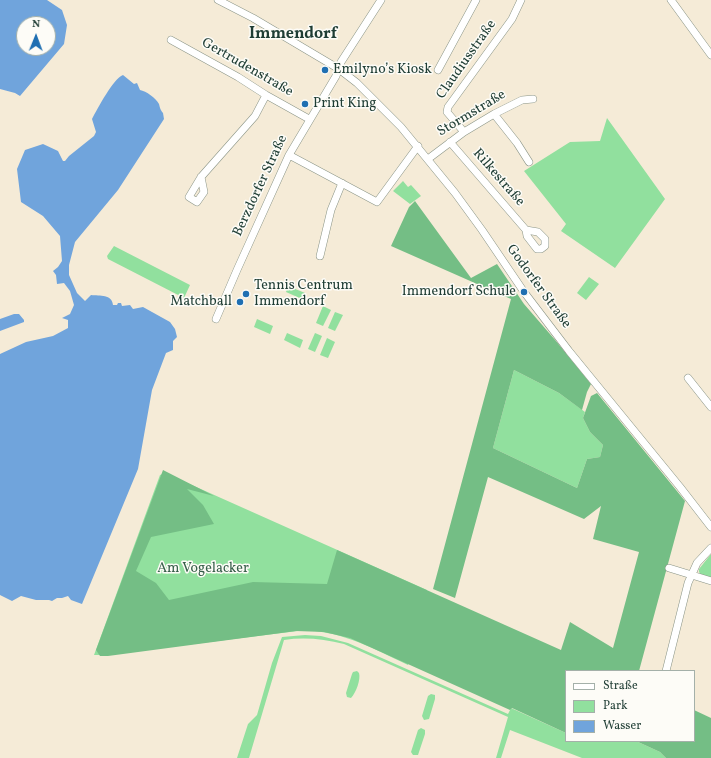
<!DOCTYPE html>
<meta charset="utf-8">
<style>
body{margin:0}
#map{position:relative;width:711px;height:758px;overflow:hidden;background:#f5ebd7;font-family:Vollkorn,serif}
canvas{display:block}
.legend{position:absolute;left:565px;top:670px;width:130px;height:72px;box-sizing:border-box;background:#fdfcf7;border:1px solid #a4b0a9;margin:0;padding:5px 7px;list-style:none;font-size:12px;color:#1f3d34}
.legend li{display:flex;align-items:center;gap:8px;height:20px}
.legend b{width:20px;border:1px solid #a4b0a9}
.north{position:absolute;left:16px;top:16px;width:40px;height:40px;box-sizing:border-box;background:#fdfcf7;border:1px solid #a4b0a9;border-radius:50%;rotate:1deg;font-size:11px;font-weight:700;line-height:16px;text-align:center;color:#1f3d34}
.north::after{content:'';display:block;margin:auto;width:14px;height:18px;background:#1f6fb2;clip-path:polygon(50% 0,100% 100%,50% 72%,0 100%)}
</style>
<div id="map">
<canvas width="711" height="758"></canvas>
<ul class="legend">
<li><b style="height:5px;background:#fff"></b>Straße</li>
<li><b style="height:11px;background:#91e09e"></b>Park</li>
<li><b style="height:11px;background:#70a4dc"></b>Wasser</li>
</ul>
<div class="north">N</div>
</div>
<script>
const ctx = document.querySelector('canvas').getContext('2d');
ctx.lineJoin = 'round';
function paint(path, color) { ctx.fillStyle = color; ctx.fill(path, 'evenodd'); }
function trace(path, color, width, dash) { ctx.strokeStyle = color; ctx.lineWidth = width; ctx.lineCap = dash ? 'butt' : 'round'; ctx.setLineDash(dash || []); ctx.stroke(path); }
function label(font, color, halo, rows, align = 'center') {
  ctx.font = font + ' Vollkorn,serif'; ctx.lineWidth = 3; ctx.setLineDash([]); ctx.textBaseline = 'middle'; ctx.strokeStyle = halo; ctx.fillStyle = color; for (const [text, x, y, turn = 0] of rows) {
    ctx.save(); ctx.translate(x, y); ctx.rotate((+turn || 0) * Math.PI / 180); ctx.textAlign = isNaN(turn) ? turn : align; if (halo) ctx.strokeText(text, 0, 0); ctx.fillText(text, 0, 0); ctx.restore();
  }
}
paint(new Path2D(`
 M607,118L665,199L615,268L561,231L566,224L524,171L570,142L600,141Z
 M403,181L408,187L411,185L421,196L410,204L393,191Z
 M114,246L190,285L184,298L108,259L107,256Z
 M589,277L599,284L586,300L577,293Z
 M288,286L305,293L302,299L286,292Z
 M323,306L331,310L323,326L316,323Z
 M335,312L343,315L335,331L328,328Z
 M257,319L273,326L270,334L254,327Z
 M287,333L303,340L300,348L284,340Z
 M315,333L322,336L315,352L308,349Z
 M327,338L335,342L328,358L320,355Z
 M514,370L559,393L585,412L583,418L590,432L603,445L600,457L587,459L577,488L493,448Z
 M165,473L427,590L408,665C372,648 346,633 306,630L105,655H94L160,475Z
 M711,554V578L701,575L699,572V569Z
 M305,635L321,636L348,643L508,714L511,708L566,733V741H636L660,752L666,758H582L510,730L501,758H496L508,717L344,644C324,639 304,637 284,640L249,758H237L248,724L257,715L272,663L282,637Z
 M357,671L359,673C361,679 356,693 351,698L347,697L346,693L352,674L353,672Z
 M431,694L435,695V699L429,719L424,720L422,716L428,696Z
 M421,728L425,730V734L418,755H413L411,752L418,730Z`), '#91e09e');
paint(new Path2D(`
 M415,201L471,278L497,264L524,304L556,341L591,384L587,392L582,410L559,393L514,370L493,448L577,488L587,459L600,457L603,445L590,432L583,418L591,396L597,393L685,501L639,671H566V733L512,708L510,710L350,638L324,632L296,631L108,656H100L96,650L163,470L214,496L187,489L203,505L214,524L151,537L136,571L156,583L169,600L253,582L327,584L337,550L561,650L570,622L613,648L639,552L593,539L601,506L584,519L488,477L455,598L433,589L511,299L391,246L409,207Z
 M694,710L711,718V758H666L660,752L636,741H694Z`), '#74be85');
paint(new Path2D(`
 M0,0H47L62,10L67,25L64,44L20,96L15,93L0,89ZM24,24H48V48H24Z
 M123,75L134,84L137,83L140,90C146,91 156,98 159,104C160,108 160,109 163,113L164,119L118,190L75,242L69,265V275L77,293L85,301L91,295C100,296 112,294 113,305H117L118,303H121L122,306L130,305L133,309L143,307L170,322L175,329L177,337L173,341V350L166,353L152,390L138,469L82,604L71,600L68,596L62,598H57L52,601L49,600H36L21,596L12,601L0,595V354L26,342L53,336L68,328V320L62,318L70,314L74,305L70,291L64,283L57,284L56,275L53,271L58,267L62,261L60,236L43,216L21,202L17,169L25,150L43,144L58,151L63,161H65L69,156L94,136L96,132L92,119C98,108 113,79 123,75Z
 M14,314H19L24,320V322L0,331V319Z`), '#70a4dc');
const minor = new Path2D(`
 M218,0L253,18L339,69L357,83L401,127L455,193L482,230L524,292L569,351L680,487L711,527
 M671,0L711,55
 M171,40L238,77L266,95L309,119
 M438,70L476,0
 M494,114L517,143L529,162
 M464,132L447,112L448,107L512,19L521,0
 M450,142L526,230L527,236L537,249H541L545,246V239L538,232L526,230
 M289,155L377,202L418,146
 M428,159L464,132L494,114L522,100L533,99
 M201,177L204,192L197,202L189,197L201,177L255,116L266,95
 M320,256L331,210L342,183
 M216,319L237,270L289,155L336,76L341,62L381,0
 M688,378L711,407
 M669,568L711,581
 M666,671L688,583L697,563L711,548`);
trace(minor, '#8a9486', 8);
trace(minor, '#fff', 7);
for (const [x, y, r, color] of [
 [325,70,4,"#1f6fb2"],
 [305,104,4,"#1f6fb2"],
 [524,292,4,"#1f6fb2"],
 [246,294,4,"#1f6fb2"],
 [240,302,4,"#1f6fb2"]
]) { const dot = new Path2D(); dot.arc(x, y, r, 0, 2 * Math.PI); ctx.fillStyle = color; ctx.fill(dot); trace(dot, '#fdfcf7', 1.5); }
label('14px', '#1f3d34', '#fdfcf7', [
 ["Claudiusstraße",467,60,-55],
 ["Gertrudenstraße",247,68,30],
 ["Stormstraße",472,114,-31],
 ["Rilkestraße",498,178,49],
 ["Berzdorfer Straße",261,186,-65],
 ["Godorfer Straße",538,287,54]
]);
label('14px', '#1f3d34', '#fdfcf7', [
 ["Emilyno’s Kiosk",333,70],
 ["Print King",313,104],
 ["Tennis Centrum",254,286],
 ["Immendorf",254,302],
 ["Immendorf Schule",516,292,"right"],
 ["Matchball",232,302,"right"]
], 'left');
label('14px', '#365e49', '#fdfcf7', [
 ["Am Vogelacker",203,569]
]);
label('bold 16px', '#1f3d34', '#fdfcf7', [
 ["Immendorf",293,35]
]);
</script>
